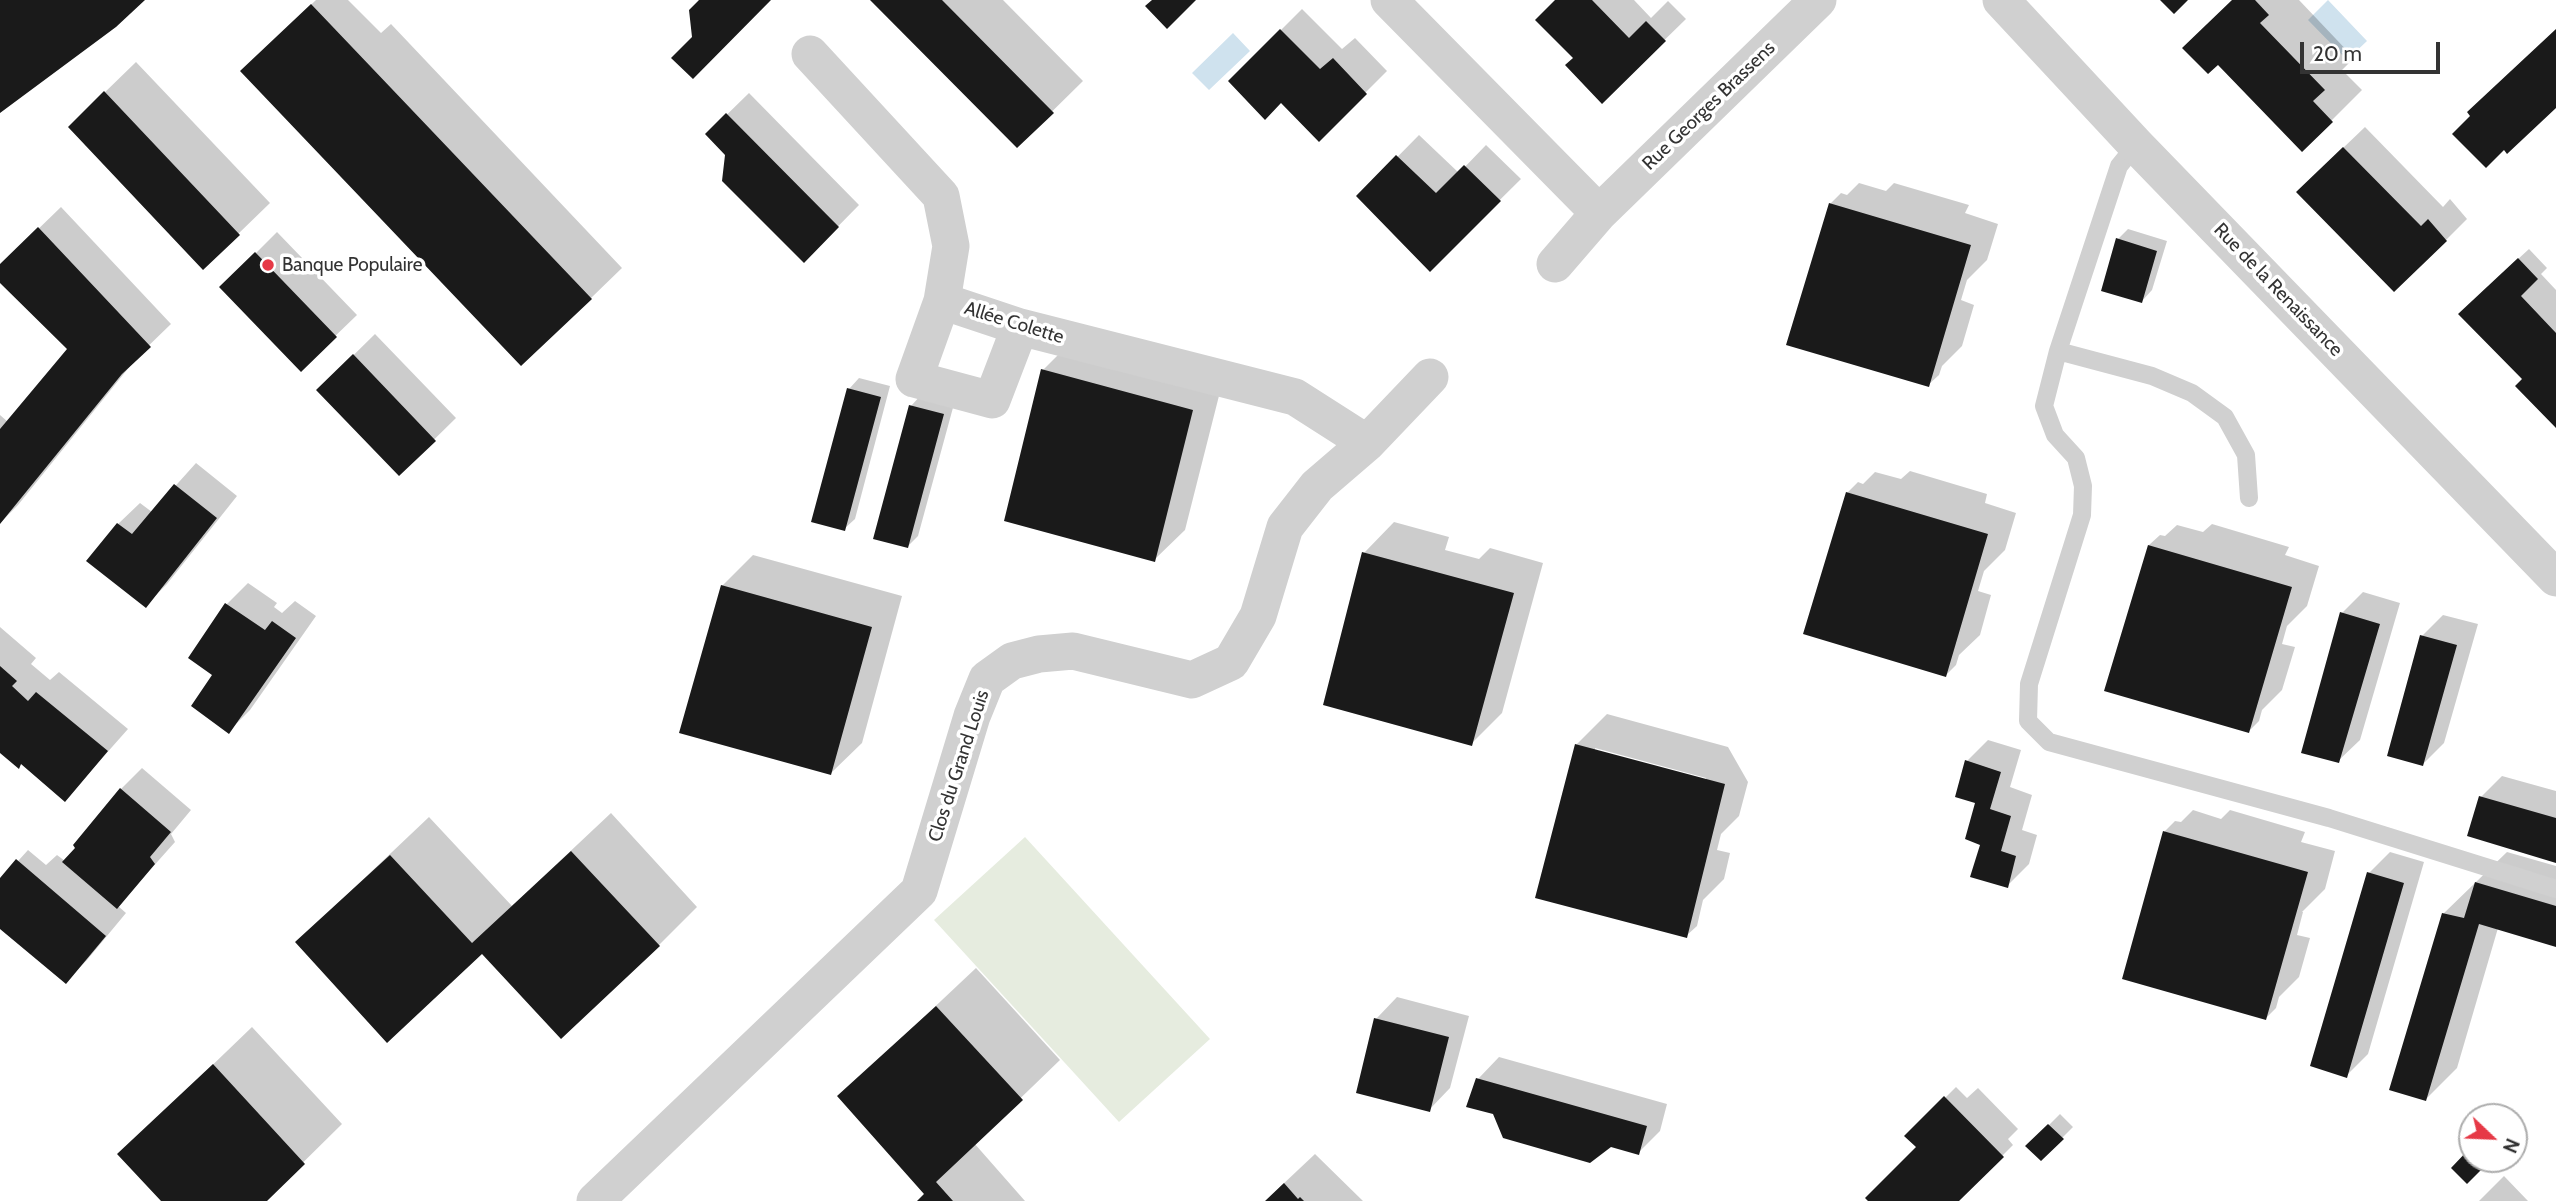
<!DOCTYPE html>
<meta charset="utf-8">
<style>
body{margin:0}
#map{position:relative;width:2556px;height:1201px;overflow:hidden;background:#fff;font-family:Cabin,sans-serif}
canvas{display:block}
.north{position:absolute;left:2458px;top:1103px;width:70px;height:70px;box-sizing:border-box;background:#fff;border:2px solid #adadad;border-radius:50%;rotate:113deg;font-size:19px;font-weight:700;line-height:28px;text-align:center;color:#333}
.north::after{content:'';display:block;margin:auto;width:24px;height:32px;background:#e63946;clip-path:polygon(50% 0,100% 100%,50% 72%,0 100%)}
.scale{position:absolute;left:2300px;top:42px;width:140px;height:32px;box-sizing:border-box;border:4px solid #333;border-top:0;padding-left:9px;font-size:21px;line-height:24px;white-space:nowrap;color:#333;-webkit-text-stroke:5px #fff;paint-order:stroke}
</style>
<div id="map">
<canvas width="2556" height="1201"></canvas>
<div class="north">N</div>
<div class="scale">20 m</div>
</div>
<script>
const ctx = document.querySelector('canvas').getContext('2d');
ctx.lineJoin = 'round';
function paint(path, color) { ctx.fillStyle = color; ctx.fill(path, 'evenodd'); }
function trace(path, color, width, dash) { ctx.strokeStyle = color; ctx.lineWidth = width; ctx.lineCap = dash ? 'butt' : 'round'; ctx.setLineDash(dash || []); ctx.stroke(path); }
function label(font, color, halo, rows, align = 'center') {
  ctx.font = font + ' Cabin,sans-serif'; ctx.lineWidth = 7; ctx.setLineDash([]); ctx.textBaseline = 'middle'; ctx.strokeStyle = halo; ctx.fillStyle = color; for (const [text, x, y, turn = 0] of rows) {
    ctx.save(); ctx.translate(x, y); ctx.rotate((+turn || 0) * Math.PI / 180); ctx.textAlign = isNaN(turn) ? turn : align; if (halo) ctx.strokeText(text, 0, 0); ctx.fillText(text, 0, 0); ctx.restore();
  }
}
paint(new Path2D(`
 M1025,837L1210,1039L1119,1122L934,920Z`), '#e6ecdf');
paint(new Path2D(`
 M2328,0L2367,41L2347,60L2308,20Z
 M1233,33L1250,51L1209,90L1192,73Z`), '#cfe2ee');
paint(new Path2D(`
 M316,0H348L381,33L391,24L622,268L591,298L242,71Z
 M873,0H1003L1083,81L1017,146Z
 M1557,0H1634L1651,18L1668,1L1686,19L1602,101L1575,58Z
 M2233,0H2299L2354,58L2342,70L2362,90L2302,150Z
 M1302,9L1342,49L1355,38L1387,71L1319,139L1281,101L1230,81Z
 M136,62L270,203L203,268L101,96Z
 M749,93L859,205L804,261L727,155L707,134Z
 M2365,127L2443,207L2450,199L2467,219L2446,240L2320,170Z
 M1419,135L1459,173L1486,145L1521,179L1430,269L1359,196Z
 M1859,183L1886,191L1894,183L1969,205L1965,213L1998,224L1987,260L1967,280L1961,300L1974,305L1962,346L1942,366L1939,375L1928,385L1830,204L1841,193L1847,195Z
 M61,207L171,324L139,355L18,505L0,523V415L8,422L69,349L0,280V266Z
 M2128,229L2167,241L2152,290L2142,301L2118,239Z
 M277,232L357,315L301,369L222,287Z
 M2529,249L2547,268L2541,274L2556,290V426L2524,379L2481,293Z
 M375,334L456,418L399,474L318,390Z
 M1074,339L1223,380L1185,530L1154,560L1043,370Z
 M859,378L890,386L855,519L844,529L849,389Z
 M921,395L954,404L918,536L908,546L911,406Z
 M196,463L237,496L167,584L146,605L118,524L140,503L152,512Z
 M1910,471L1987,494L1985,503L2016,513L2005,550L1984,571L1978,591L1991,595L1980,635L1959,655L1956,665L1946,675L1847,493L1858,482L1863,484L1875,472L1901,479Z
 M1394,522L1449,537L1445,550L1479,559L1490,548L1543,563L1502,713L1471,744L1364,553Z
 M2212,524L2289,547L2285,555L2319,566L2307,606L2287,626L2282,644L2295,647L2282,690L2262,710L2259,721L2249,731L2149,545L2160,535L2165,536L2177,525L2203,532Z
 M753,555L902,596L862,743L831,773L722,586Z
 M248,583L277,603L274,607L282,613L295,601L316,616L250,710L229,731L215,675L190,657L227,604Z
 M2363,592L2400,603L2360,740L2338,761L2342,613Z
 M2443,615L2478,624L2444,743L2423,764L2422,636Z
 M0,627L36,658L31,664L50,680L59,672L128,729L65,800L22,763L19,766L0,751Z
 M1607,714L1728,747L1748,782L1739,816L1721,834L1717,850L1730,853L1724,879L1703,900L1697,926L1686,936L1576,745ZM1595,748L1706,778V781L1595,751Z
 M1988,740L2021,750L2010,787L2032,795L2022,830L2037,835L2029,864L2007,886L1982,844L1978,802L1967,761Z
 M142,768L191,810L171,834L175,842L118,906L126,913L87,960L66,981L0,927V881L28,850L46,865L57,855L65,861L77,848L75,845L121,789Z
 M2502,776L2556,791V861L2481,797Z
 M2193,810L2221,819L2230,810L2305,832L2301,842L2335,851L2325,889L2302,912H2303L2297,935L2310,938L2299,977L2279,997L2276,1008L2266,1018L2152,879L2165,831L2175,821L2181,822Z
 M611,813L697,907L659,945L482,951L297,942L429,817L512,906Z
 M2390,852L2424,862L2368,1054L2347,1075L2369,873Z
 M2507,852L2556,866V945L2498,928L2457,1068L2426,1099L2443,914Z
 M976,968L1060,1060L974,1143L1025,1201H917L925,1193L840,1096Z
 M1397,997L1469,1016L1450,1088L1429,1110L1376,1019Z
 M252,1027L342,1124L264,1201H164L120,1154Z
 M1499,1057L1667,1104L1660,1131L1638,1153L1478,1079Z
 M1956,1087L1967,1098L1978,1088L2018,1129L2008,1139L2013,1145L1957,1201H1871L1918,1147L1907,1136Z
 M2060,1114L2073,1127L2041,1159L2028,1146Z
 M1315,1154L1363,1201H1266L1281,1186Z
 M2504,1176L2528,1201H2479Z`), '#0003');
paint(new Path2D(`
 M0,0H145L116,27L0,113Z
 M699,0H771L693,79L671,58L692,37L689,10Z
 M870,0H942L1054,113L1017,148Z
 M1152,0H1196L1167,29L1145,6Z
 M1555,0H1592L1629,38L1646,21L1666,41L1602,104L1565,65L1573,58L1535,20Z
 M2160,0H2188L2174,14Z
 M2232,0H2255L2269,15L2260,23L2325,90L2313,101L2333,122L2302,152L2218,65L2208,74L2182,48Z
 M311,4L592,299L521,366L240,71Z
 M1280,29L1320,69L1333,58L1367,94L1319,142L1281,103L1265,120L1228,81Z
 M2556,29V108L2507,154L2504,150L2486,168L2452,134L2470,116L2467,112Z
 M104,91L240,235L203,270L68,127Z
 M726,113L839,227L804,263L722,181L725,155L705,134Z
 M2343,147L2421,226L2428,219L2447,241L2394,292L2296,192Z
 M1396,155L1436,193L1464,165L1501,201L1430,272L1356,196Z
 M1829,203L1971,245L1929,387L1786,345Z
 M38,227L151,347L122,374L0,524V429L67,349L0,283V264Z
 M2116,238L2157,251L2142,303L2101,291Z
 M255,252L337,337L301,372L219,287Z
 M2518,258L2538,279L2521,296L2556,333V428L2515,386L2522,379L2458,314Z
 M353,354L436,441L399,476L316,390Z
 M1041,369L1193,410L1155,562L1004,521Z
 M847,388L881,397L845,531L811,522Z
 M909,405L944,414L908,548L873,539Z
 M174,484L217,518L146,608L86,561L117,523L132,534Z
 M1846,492L1988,534L1946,677L1803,634Z
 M2148,545L2292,587L2249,733L2104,691Z
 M1362,552L1514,593L1472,746L1323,705Z
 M721,585L872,627L831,775L679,733Z
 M225,603L265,630L272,621L296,638L229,734L191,706L212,675L188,658Z
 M2340,612L2380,624L2339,763L2301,753Z
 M2420,635L2457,645L2423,766L2387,756Z
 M0,666L17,681L12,686L28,701L36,692L108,751L65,802L21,764L19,769L0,753Z
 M1575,744L1725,784L1687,938L1535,898Z
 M1965,760L2001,772L1990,809L2011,816L2001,851L2016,856L2008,888L1970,877L1980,845L1965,839L1975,803L1955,797Z
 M120,788L171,832L150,857L155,864L117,909L62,862L75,848L73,845Z
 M2479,796L2556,818V863L2467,836Z
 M2163,831L2308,872L2266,1020L2122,979Z
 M571,851L660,946L561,1039L482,954L387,1043L295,942L390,855L472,943Z
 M16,859L106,936L66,984L0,929V878Z
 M2367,872L2404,883L2347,1078L2310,1066Z
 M2475,882L2556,906V947L2479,924L2426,1101L2389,1090L2442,913L2464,918Z
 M936,1006L1023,1100L936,1182L953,1201H917L924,1194L837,1096Z
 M1374,1018L1449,1037L1430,1112L1356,1093Z
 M213,1064L305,1164L267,1201H161L117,1154Z
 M1476,1078L1647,1126L1639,1155L1611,1147L1590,1163L1503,1138L1493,1114L1466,1107Z
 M1944,1096L2004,1157L1959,1201H1868L1865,1198L1916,1147L1904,1136Z
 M2048,1124L2064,1139L2041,1161L2025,1146Z
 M2470,1148L2472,1159H2482L2487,1164L2467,1184L2451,1168Z
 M1284,1183L1298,1199L1300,1197L1304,1201H1265Z`), '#1a1a1a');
trace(new Path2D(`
 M2136,145L2119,166L2058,351L2044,406L2055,435L2076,458L2083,486L2082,515L2029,684L2028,721L2049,742L2329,818L2556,889
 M2058,351L2152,376L2192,393L2225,417L2246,455L2249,498`), '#d0d0d0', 18);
trace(new Path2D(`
 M1389,0L1599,213
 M2001,0L2136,145L2556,578
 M810,54L941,196L951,246L942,301L1020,327L1295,397L1367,443
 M1555,264L1599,213L1818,0
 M942,301L914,379L992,400L1020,327
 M595,1201L919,891L972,716L987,679L1012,661L1039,654L1073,651L1192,680L1231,662L1258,616L1285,527L1317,486L1367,443L1430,377`), '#d0d0d0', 37);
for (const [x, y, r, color] of [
 [268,265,7,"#e63946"]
]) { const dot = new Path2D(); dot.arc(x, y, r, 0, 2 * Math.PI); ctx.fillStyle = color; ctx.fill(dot); trace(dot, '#fff', 2.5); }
label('19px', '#333', '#fff', [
 ["Rue Georges Brassens",1709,106,-44],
 ["Rue de la Renaissance",2278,290,46],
 ["Allée Colette",1014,323,17],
 ["Clos du Grand Louis",959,766,-72]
]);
label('19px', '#333', '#fff', [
 ["Banque Populaire",282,265]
], 'left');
</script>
